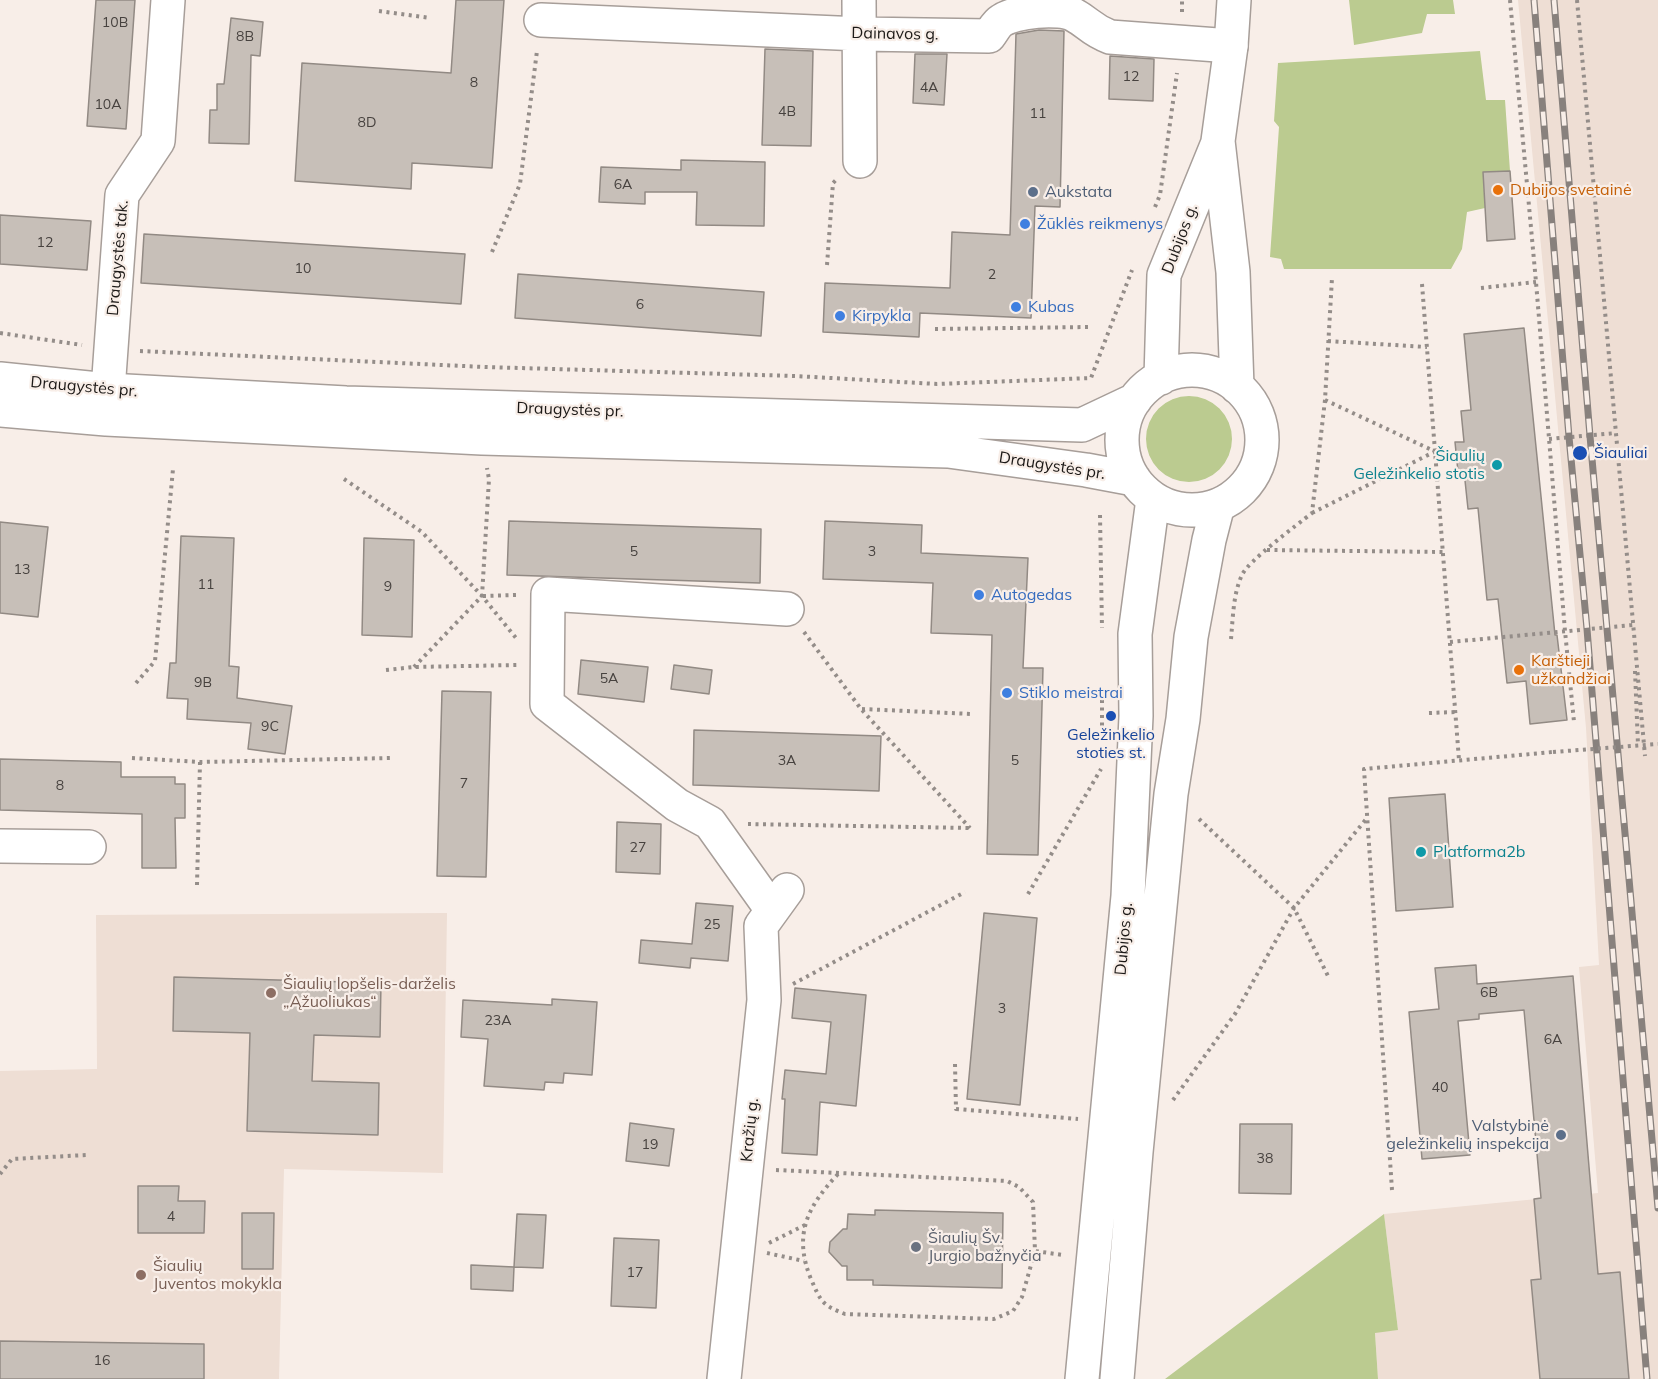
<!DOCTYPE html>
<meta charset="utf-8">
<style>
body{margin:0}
canvas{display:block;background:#f8eee8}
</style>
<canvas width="1658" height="1379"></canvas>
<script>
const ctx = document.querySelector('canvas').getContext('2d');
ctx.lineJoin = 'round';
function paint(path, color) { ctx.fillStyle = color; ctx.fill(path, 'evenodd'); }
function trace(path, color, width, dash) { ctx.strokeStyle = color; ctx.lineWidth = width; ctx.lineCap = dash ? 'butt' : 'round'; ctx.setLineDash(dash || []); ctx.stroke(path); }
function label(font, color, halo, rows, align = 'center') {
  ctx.font = font + ' Mulish,sans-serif'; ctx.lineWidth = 4.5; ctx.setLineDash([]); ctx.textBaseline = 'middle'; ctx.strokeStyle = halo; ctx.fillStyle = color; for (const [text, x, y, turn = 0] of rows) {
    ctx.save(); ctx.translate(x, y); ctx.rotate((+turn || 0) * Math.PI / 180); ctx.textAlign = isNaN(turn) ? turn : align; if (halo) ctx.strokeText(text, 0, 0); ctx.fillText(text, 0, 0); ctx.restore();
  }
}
paint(new Path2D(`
 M1518,0H1658V1379H1378L1375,1332L1398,1330L1384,1214L1598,1193L1579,967L1599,965L1586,728Z
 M447,913L443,1173L284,1169L279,1379H0V1071L97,1069L96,915Z`), '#eeded4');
paint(new Path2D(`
 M1349,0H1453L1455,14H1427L1422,33L1354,45Z
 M1480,51L1486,100H1505L1510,171L1483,173L1485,208L1467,212L1462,249L1451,269H1284L1281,259L1270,257L1279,127L1274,121L1278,63Z
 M1146 439a43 43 0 1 1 86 0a43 43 0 1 1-86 0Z
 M1384,1214L1398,1330L1375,1333L1378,1379H1165Z`), '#bbcb90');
const building = new Path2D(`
 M96,0H135L126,129L87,126Z
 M456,0H504L492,168L412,163L411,189L295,181L302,63L451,73Z
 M231,18L263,22L260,56L251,55L249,144L209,143L210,110H217V84H224Z
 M1039,30L1064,31L1060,207L1035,206L1031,318L920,313L919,337L823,332L825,283L950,288L952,232L1010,235L1016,34Z
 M765,49L813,51L811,146L762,145Z
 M915,54H947L944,105L913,103Z
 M1110,56L1154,59L1153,101L1109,99Z
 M681,160L765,162L764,226L696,225L697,192H645V204L599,202L601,167L681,170Z
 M1510,171L1515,239L1487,241L1483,172Z
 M0,215L91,221L87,270L0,264Z
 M144,234L465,254L461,304L141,283Z
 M518,274L764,292L761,336L515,318Z
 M1524,328L1555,635H1557L1567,720L1530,724L1526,681L1507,683L1498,599L1487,600L1478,508L1468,509L1464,471L1458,472L1455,442H1464L1461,411L1471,410L1464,334Z
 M509,521L761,529L760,583L507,575Z
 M825,521L922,525L921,553L1028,558L1023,668H1043L1038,855L987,854L992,635L931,633L933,583L823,579Z
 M0,522L48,527L38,617L0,613Z
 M181,536L234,538L229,666L239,667L237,698L292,706L285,754L248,749L251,723L187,719L188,699L167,698L170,663H176Z
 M364,538L414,540L412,637L362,635Z
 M581,660L648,667L644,702L578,694Z
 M674,665L712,670L709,694L671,689Z
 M442,691L491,692L486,877L437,876Z
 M694,730L881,736L879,791L693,785Z
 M0,759L121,762V777H175V784H185V818H175L176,868H142V814L0,810Z
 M1445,794L1453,907L1396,911L1389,798Z
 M617,822L661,824L660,874L616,872Z
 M696,903L733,906L728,961L691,958L690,968L639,963L641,940L692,944Z
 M984,913L1037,918L1020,1105L967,1099Z
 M1476,965L1477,984L1573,976L1598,1274L1620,1272L1629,1379H1540L1531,1280L1541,1279L1534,1199L1541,1198L1524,1010L1479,1014V1019L1458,1021L1470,1155L1422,1159L1409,1012L1439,1009L1435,968Z
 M174,977L381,983L380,1037L314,1035L312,1081L379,1083L378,1135L247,1131L250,1033L173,1031Z
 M795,988L866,995L856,1106L820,1102L817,1155L782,1153L785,1099H782L785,1070L826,1074L831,1022L792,1018Z
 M552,999L597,1002L592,1075L564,1073L563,1083L545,1082L544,1090L484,1086L488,1039L461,1037L463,1000L552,1005Z
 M630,1123L674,1129L669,1166L626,1161Z
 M1240,1124H1292L1291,1194L1239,1193Z
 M138,1186H179L178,1201H205L204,1233H138Z
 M875,1210L1003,1213L1002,1288L873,1285V1280H847V1266H842L829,1252L830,1242L843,1229H847L848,1214L875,1215Z
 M242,1213H274L273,1269H242Z
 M517,1214L546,1215L543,1268L514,1267Z
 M614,1238L659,1240L656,1308L611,1306Z
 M471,1265L514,1267L513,1291L471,1289Z
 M0,1341L204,1344V1379H0Z`);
paint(building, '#c7bfb8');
trace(building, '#928a84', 1.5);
const minor = new Path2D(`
 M859,0L860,161
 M541,20L860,34L989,36C993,31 996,24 1001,21C1014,11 1060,7 1074,15C1089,23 1091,30 1110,37L1231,46
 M106,418L122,195L158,141L168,0
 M0,846L89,847
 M772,910L710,823L677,805L547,704L548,594L787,609
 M724,1379L764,1000L761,926L787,890`);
const major = new Path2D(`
 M1234,0L1231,46L1218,141L1233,272L1237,387
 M1122 440a70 70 0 1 1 140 0a70 70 0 1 1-140 0Z
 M1161,378L1164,275L1217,145
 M0,379L108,390L346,403L1082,425L1135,400
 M0,410L106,419L482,438L948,451L1086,470L1134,479
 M1082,1379L1128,896L1136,716L1135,634L1153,499
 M1117,1379L1136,1152L1171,794L1183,719L1191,637L1209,540L1218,505`);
trace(minor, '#a79e99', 36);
trace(major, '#a79e99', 36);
trace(new Path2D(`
 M1510,0L1536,282L1565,631L1574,722
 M1577,0L1645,756
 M379,11L431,18
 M1182,12V0
 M1155,207L1160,195L1177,73
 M492,252L520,184L537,51
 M827,265L833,183L836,180
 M1422,284L1459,760
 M1481,288L1536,282
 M935,329L1089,327
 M0,333L82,345
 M1328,341L1427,347
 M140,351L485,367L795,376L937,384L1091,378L1132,270
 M1325,400L1434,451
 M1549,439L1616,433
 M344,479L422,532L482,596L516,638
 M1312,513L1434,452
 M1100,515L1102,628
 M1267,550L1443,552
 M483,596L517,595
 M804,632L861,709L970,828
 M1231,639C1233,618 1233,594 1242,575C1248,561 1297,525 1312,513L1325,400L1332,278
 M1450,642L1633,625
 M414,667L482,596L489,479L487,468
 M386,670L414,667L517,665
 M1635,671L1638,745
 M136,683L155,661L173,469
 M862,709L972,714
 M1429,713L1455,712
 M1102,733V689
 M132,758L200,762L391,758
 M1199,819L1294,908L1328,976
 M748,824L969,828
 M197,885L200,762
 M1028,894L1101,769
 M793,984L965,892
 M955,1064L956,1109L1078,1119
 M1173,1100L1235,1014L1294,908L1367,818
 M776,1170L1007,1181L1019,1187L1033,1202L1035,1251L1063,1255
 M0,1174L12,1159L86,1155
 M838,1174C807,1207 793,1235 811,1279C821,1302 822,1305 845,1314L994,1319L1013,1311L1022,1297L1035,1251
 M1392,1190L1364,769L1553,752
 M769,1243L805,1225
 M767,1253L804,1261`), '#948d89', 4, [3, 4.5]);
trace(minor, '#fff', 33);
trace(major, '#fff', 33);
const rail = new Path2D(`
 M1534,0L1569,437L1587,629L1647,1379
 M1554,0L1590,436L1658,1208`);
trace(rail, '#88817d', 7);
trace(rail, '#f8eee8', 4.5, [14]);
trace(new Path2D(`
 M1553,752L1658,744`), '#948d89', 4, [3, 4.5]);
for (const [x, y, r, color] of [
 [1498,190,6,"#e8710a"],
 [1033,192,6,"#5c6f8a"],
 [1025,224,6,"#3f7fe0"],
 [1016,307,6,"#3f7fe0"],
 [840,316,6,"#3f7fe0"],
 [1580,453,8,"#1a4fb4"],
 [1497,465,6,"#0f9aa8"],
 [979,595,6,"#3f7fe0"],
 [1519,670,6,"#e8710a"],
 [1007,693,6,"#3f7fe0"],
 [1111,716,6,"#1a4fb4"],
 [1421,852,6,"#0f9aa8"],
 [271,993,6,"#8d6e63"],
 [1561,1135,6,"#5c6f8a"],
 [916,1247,6,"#6b7280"],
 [141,1275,6,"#8d6e63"]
]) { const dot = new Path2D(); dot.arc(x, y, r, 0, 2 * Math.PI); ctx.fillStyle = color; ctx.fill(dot); trace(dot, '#f8eee8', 2); }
label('14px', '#47423f', null, [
 ["10B",115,23],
 ["8B",245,37],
 ["12",1131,77],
 ["8",474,83],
 ["4A",929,88],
 ["10A",108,105],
 ["4B",787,112],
 ["11",1038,114],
 ["8D",367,123],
 ["6A",623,185],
 ["12",45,243],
 ["10",303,269],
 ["2",992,275],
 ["6",640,305],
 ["5",634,552],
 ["3",872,552],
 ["13",22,570],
 ["11",206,585],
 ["9",388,587],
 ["5A",609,679],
 ["9B",203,683],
 ["9C",270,727],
 ["3A",787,761],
 ["5",1015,761],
 ["7",464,784],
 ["8",60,786],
 ["27",638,848],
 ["25",712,925],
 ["6B",1489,993],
 ["3",1002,1009],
 ["23A",498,1021],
 ["6A",1553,1040],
 ["40",1440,1088],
 ["19",650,1145],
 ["38",1265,1159],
 ["4",171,1217],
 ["17",635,1273],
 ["16",102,1361]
]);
label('16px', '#1c1917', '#f8eee8', [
 ["Dainavos g.",895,34,1],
 ["Dubijos g.",1180,239,-69],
 ["Draugystės tak.",118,258,-85],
 ["Draugystės pr.",84,387,5],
 ["Draugystės pr.",570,410,2],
 ["Draugystės pr.",1052,466,9],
 ["Dubijos g.",1124,939,-85],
 ["Kražių g.",750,1130,-84]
]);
label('16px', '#c56008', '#f8eee8', [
 ["Dubijos svetainė",1510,190],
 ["Karštieji",1531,661],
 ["užkandžiai",1531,679]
], 'left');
label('16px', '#4e5e75', '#f8eee8', [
 ["Aukstata",1045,192],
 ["Valstybinė",1549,1126,"right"],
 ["geležinkelių inspekcija",1549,1144,"right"]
], 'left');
label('16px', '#366cbe', '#f8eee8', [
 ["Žūklės reikmenys",1037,224],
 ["Kubas",1028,307],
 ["Kirpykla",852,316],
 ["Autogedas",991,595],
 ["Stiklo meistrai",1019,693]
], 'left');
label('16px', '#164399', '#f8eee8', [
 ["Šiauliai",1594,453],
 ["Geležinkelio",1111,735,"center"],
 ["stoties st.",1111,753,"center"]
], 'left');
label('16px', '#0d838f', '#f8eee8', [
 ["Šiaulių",1485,456],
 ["Geležinkelio stotis",1485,474],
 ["Platforma2b",1433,852,"left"]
], 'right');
label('16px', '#785e54', '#f8eee8', [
 ["Šiaulių lopšelis-darželis",283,984],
 ["„Ąžuoliukas“",283,1002],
 ["Šiaulių",153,1266],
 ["Juventos mokykla",153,1284]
], 'left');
label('16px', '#5b616d', '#f8eee8', [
 ["Šiaulių Šv.",928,1238],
 ["Jurgio bažnyčia",928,1256]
], 'left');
</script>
